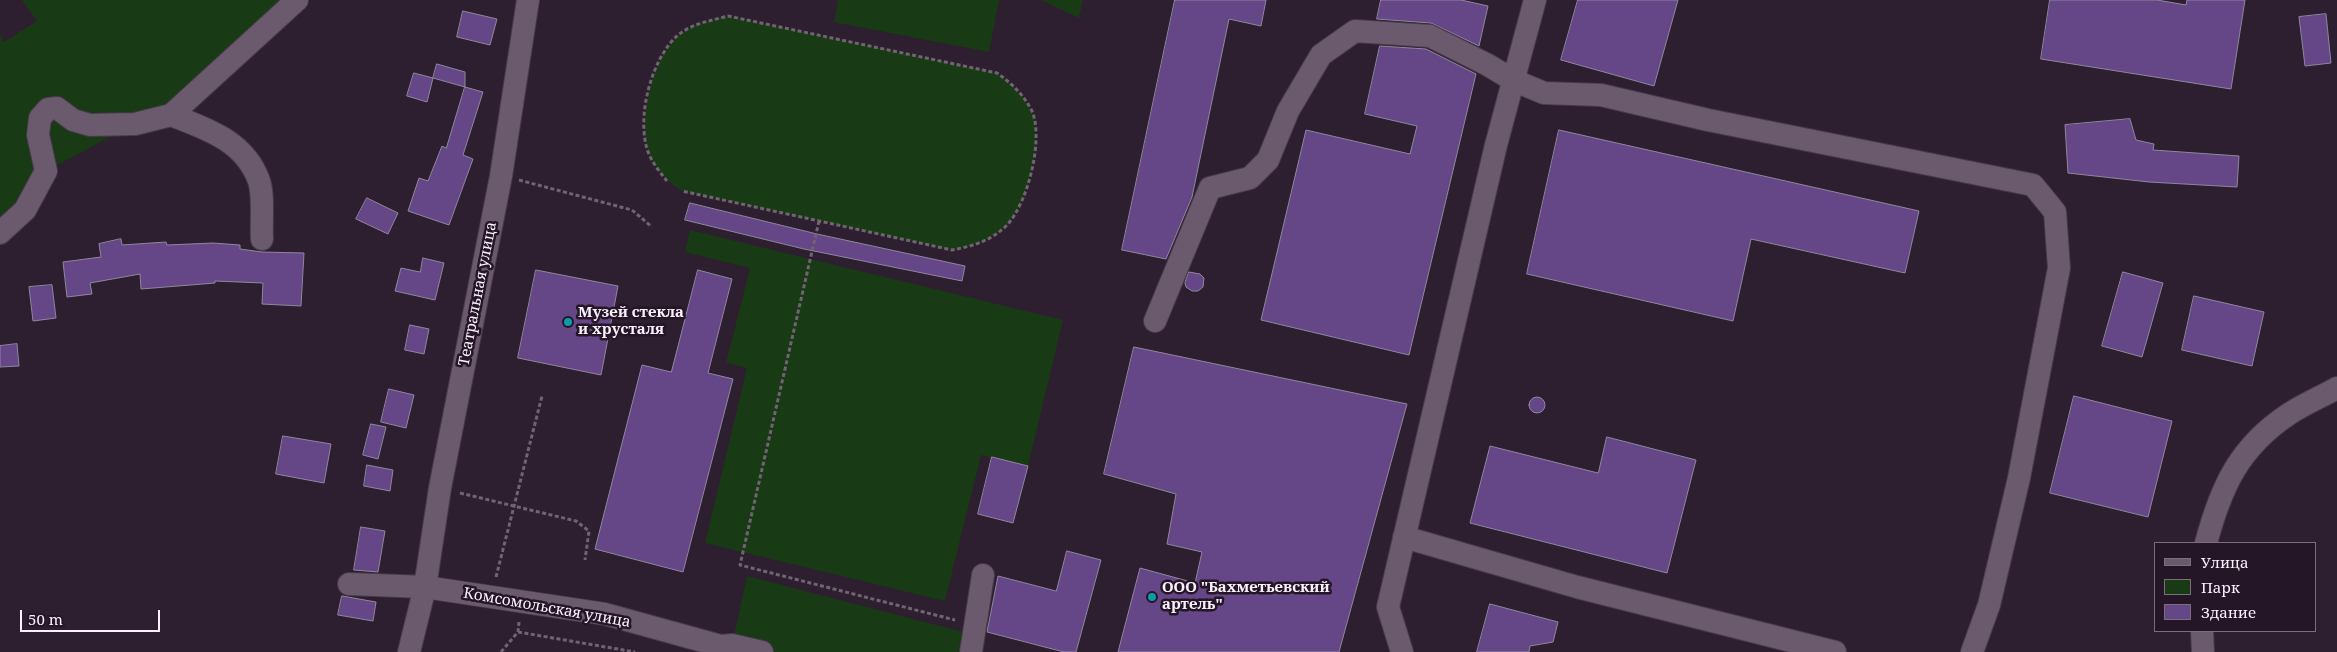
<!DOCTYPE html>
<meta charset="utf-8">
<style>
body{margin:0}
#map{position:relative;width:2337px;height:652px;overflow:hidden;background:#2e1f30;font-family:"Noto Serif",serif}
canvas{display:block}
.legend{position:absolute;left:2154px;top:542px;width:162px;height:90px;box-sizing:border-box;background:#241626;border:1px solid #7a6e7c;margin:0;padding:6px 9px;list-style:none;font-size:15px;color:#fbf1fd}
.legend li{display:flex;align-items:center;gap:10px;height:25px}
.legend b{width:25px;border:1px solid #7a6e7c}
.scale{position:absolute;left:20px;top:610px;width:140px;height:22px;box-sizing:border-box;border:2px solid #fbf1fd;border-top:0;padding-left:6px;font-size:15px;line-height:18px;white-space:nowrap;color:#fbf1fd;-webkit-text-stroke:4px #241626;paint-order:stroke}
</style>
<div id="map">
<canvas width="2337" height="652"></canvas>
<ul class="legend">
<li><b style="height:6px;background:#6b5a6e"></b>Улица</li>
<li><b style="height:14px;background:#183a14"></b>Парк</li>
<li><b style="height:14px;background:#654788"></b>Здание</li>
</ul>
<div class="scale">50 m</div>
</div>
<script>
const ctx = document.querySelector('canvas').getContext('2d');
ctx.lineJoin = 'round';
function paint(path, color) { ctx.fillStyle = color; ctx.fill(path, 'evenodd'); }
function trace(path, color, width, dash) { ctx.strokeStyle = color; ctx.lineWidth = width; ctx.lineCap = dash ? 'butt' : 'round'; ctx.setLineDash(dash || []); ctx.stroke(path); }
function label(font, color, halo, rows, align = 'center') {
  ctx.font = font + ' "Noto Serif",serif'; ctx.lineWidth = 5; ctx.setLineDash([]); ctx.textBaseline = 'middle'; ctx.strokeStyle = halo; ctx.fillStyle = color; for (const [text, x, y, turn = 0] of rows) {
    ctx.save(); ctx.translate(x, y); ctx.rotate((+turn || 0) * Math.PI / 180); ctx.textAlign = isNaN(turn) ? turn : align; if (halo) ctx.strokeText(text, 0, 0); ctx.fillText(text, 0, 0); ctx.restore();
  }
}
paint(new Path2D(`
 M22,0H287L241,66L187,117L155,113L46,171L0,222V34L4,42L37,21Z
 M838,0H999L989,52L834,22Z
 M1041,0H1083L1079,18Z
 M728,16L997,73C1011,83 1022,93 1031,109C1045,136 1028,203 1007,225C991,241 973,246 952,250L682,191C641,164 640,133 650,89C654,69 662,50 678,36C692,23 710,20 728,16Z
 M690,230L1063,320L1028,466L981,455L945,601L705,543L747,368L726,363L750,268L685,252Z
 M747,576L967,633L962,652H761L732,645Z`), '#183a14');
const building = new Path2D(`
 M1175,0H1266L1261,26L1229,19L1192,197L1166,259L1122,250Z
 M1381,0H1461L1488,6L1479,46L1431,23L1377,19Z
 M1578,0H1678L1654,86L1561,60Z
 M2050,0H2157L2186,5L2187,0H2245L2231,89L2041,59Z
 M463,11L497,19L490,45L457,37Z
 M2326,14L2331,63L2305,66L2299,17Z
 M1380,46L1426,49L1476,74L1409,355L1261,320L1306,130L1410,154L1417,126L1365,114Z
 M437,64L465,72V87L433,78Z
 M414,73L433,78L427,102L407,96Z
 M465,87L483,92L463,155L473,159L449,225L408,211L419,178L428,181L442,146L446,148Z
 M2130,119L2136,140L2154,144L2153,150L2239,156L2237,187L2149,182L2068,173L2065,125Z
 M1559,130L1919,211L1905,273L1751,239L1733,321L1527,274Z
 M367,198L398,213L388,234L356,219Z
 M690,203L817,234L965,266L962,281L804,249L685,220Z
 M121,239L122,245L166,242L167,245L213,243L240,245V249L262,252L304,253L301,306L262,304L263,283L215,281V283L141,289L140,274L90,283L92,294L67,297L63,262L101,257L99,244Z
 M423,258L444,263L435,300L395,291L401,268L420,272Z
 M536,270L618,286L601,375L518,358Z
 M698,270L732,279L708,373L733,379L683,572L595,549L642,365L671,372Z
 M1189,272L1200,274L1204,278L1203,287L1198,291H1192L1186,287L1185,283Z
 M2123,272L2163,283L2142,357L2102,346Z
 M52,285L56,318L33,321L29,287Z
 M2194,296L2264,312L2252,366L2182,350Z
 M410,325L429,329L424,354L405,350Z
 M17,344L19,366L0,367V346Z
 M1134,347L1407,404L1339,652H1118L1140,568L1195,583L1202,552L1167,544L1176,494L1104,474Z
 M389,389L414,395L406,428L381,422Z
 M2074,396L2172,421L2148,517L2050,493Z
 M1529 405a8 8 0 1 1 16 0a8 8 0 1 1-16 0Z
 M371,424L386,427L378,459L363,455Z
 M283,436L331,444L324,483L276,474Z
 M1607,437L1696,460L1667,573L1470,523L1490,446L1598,473Z
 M992,457L1028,466L1013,523L978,514Z
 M367,465L393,470L390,491L364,486Z
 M361,527L385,531L378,572L354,570Z
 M1067,551L1101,560L1076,652H1064L987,632L998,576L1056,591Z
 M342,596L376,602L373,621L338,615Z
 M1490,604L1558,622L1553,642L1530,646L1529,652H1477Z`);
paint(building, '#654788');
trace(building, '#90869e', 1);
const minor = new Path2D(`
 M171,115C207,129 245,141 259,181C264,195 261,223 262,239
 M0,233L25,210L46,171L38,135L40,118L48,109L57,108L73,120L90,125L135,124L171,115L297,0
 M1155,321L1210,188L1250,178L1268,160L1288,111L1321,55L1355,31L1430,36L1488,65L1513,80L1544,93L1601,95L1708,120L2033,185L2055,212L2059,268L2019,478L1989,605L1972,652
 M1404,537L1577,587L1835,652
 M2206,543C2221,487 2239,447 2289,414C2304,404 2321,397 2337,388
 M349,584L425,587L605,614L721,646L732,645L762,652
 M2202,631L2203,652
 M409,652L425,587L440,488L501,176L528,0
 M971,652L983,575
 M1402,652L1388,607L1496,145L1535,0`);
trace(minor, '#483b4a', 24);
trace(new Path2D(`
 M519,180L632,210L652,227
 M667,181C659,171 649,159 646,145C638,112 652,58 678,35C693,23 710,21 728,16L997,73C1011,83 1022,93 1031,109C1045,136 1028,203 1007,225C991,241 973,246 952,250L682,191
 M819,221L740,565L955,620
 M460,493L576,521L589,531L585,560
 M496,577L542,396
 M518,632L635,652
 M501,652L518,632L519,622`), '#706372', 3, [4, 2.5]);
trace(minor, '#6b5a6e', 22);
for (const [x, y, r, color] of [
 [568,322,5,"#0f9aa8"],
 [1152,597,5,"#0f9aa8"]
]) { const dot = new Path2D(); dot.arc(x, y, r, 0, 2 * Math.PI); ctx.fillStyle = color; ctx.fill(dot); trace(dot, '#241626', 2); }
label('15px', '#fbf1fd', '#241626', [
 ["Театральная улица",478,294,-79],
 ["Комсомольская улица",547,608,10]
]);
label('bold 15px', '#fbf1fd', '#241626', [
 ["Музей стекла",578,313],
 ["и хрусталя",578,330],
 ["ООО \"Бахметьевский",1162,588],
 ["артель\"",1162,605]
], 'left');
</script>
